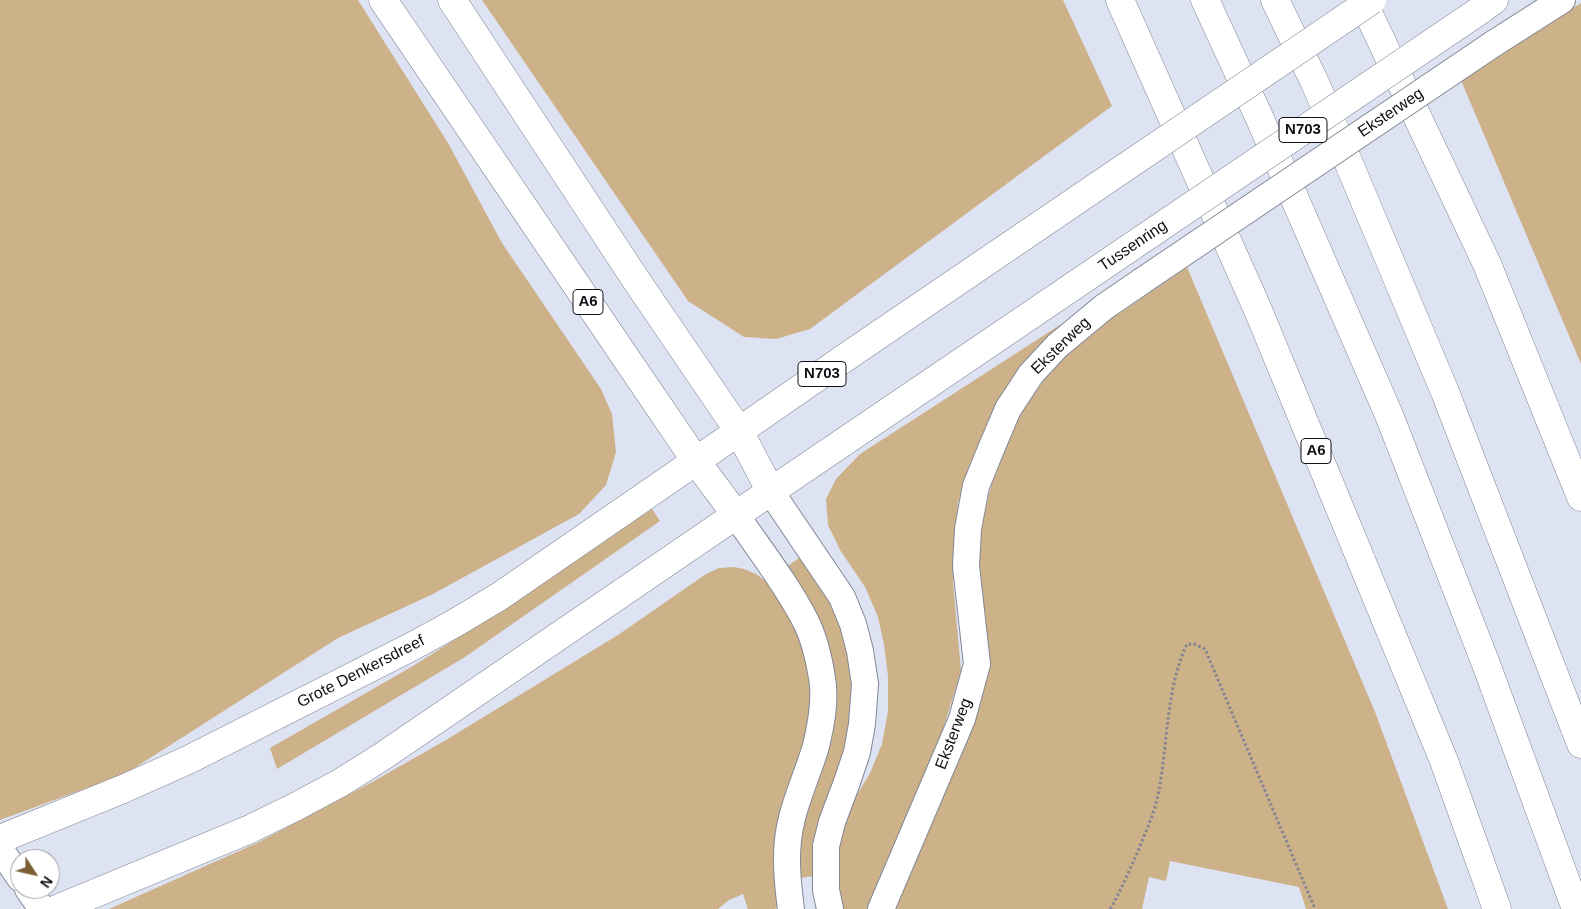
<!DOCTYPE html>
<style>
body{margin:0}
#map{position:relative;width:1581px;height:909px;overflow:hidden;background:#dee3f4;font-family:Helvetica,sans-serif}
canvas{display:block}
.north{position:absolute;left:10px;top:849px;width:50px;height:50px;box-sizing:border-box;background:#fff;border:1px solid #9f9fa1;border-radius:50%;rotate:125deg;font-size:14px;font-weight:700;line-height:20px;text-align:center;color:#0e1015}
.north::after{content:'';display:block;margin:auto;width:18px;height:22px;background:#7c5f32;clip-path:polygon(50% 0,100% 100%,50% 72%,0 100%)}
</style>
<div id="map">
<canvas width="1581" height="909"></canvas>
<div class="north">N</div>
</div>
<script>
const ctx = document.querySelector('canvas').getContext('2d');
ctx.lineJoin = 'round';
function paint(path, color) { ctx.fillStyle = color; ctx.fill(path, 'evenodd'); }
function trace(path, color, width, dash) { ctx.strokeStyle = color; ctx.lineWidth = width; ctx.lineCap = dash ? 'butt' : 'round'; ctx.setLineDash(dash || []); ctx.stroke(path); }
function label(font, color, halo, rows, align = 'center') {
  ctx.font = font + ' Helvetica,sans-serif'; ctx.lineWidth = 5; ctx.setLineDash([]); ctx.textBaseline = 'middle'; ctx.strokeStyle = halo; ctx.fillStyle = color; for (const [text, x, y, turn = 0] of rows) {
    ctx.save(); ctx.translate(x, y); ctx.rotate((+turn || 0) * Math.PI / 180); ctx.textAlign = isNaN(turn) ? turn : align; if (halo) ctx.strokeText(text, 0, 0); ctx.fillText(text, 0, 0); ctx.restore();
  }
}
paint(new Path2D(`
 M0,0H358L448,143L502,243L601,389L612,414L616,452L606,485L579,514L433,594L338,638L125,774L0,820Z
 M482,0H1063L1112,106L810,329L776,339L744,337L688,301Z
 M1581,3V364L1460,78Z
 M1187,267L1375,712L1448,909H1306L1299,887L1170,861L1166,881L1149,877L1142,909H896L963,746L980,577L979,549L983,518L998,459L1022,409L1060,360L1095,327L1120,313Z
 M1063,323L1028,359L995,407L974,456L958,502L953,582L961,671L941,736L869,909H843L834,886L837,852L845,815L870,773L882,744L888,711V676L884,645L878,617L865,587L840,550L828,525L826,499L836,479L860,454Z
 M652,509L660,521L465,657L277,769L270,748L413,666L533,590Z
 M804,554L830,594L851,646L857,708L817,876L796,878L798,834L831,737L784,569Z
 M734,567L744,569L756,574L768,583L798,628L813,683L812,720L778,906L775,909H748L743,894L729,900L718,909H109L257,843L374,781L446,740L618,635L706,574L719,568Z`), '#cdb188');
const street = new Path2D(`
 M1493,44L1562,0
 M771,492L842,597L853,624L860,651L865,684L862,724L857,752L847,782L832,822L826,846V890L830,909
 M736,515C759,549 786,583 805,620C814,637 819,659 822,678C826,700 821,725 816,746C809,770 798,794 792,818C784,848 787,879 791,909
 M0,849L20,878
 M28,889L42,909
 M881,909L962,719L977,664L966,566L968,529L976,486L991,449L1008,409L1031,374L1057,346L1104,307L1142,281`);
const secondary = new Path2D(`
 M0,839L123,789L188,760L411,647L455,623L500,596L696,461
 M57,909L248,830L295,807L340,783L383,756L736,515`);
const highway = new Path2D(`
 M383,0L630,364L696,461L736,515L1128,249
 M452,0L636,280L739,431L771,492
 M1120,0L1258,310L1444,761L1497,909
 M1205,0L1260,119L1389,415L1486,664L1576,909
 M1275,0L1316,85L1445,392L1581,744
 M1362,0L1487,264L1581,497
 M1479,11L1494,0
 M696,461L852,353L1099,185`);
trace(street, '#828795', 28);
trace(secondary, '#828795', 29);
trace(highway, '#828795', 29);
trace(new Path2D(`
 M1110,909C1120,893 1127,875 1135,858C1144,836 1155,813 1159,790C1168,741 1166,689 1187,644H1194L1205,649L1315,909`), '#838692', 3, [2.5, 2.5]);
trace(street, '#fff', 26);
trace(secondary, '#fff', 28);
trace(highway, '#fff', 28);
const streetBridge = new Path2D(`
 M1142,281L1493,44`);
const highwayBridge = new Path2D(`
 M1099,185L1372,0
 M1128,249L1479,11`);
trace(streetBridge, '#828795', 28, []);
trace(highwayBridge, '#828795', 29, []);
trace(streetBridge, '#fff', 26);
trace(highwayBridge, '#fff', 28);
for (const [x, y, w] of [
 [1303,130,48],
 [588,302,30],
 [822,374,48],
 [1316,451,30]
]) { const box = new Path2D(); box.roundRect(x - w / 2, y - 12.5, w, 25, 4); ctx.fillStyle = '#fff'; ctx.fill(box); trace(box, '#0e1015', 1); }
label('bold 15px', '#0e1015', null, [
 ["N703",1303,130],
 ["A6",588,302],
 ["N703",822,374],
 ["A6",1316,451]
]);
label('16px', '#0e1015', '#fff', [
 ["Eksterweg",1391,113,-34],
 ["Tussenring",1133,246,-34],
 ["Eksterweg",1061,346,-44],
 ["Grote Denkersdreef",361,672,-27],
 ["Eksterweg",954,734,-69]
]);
</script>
